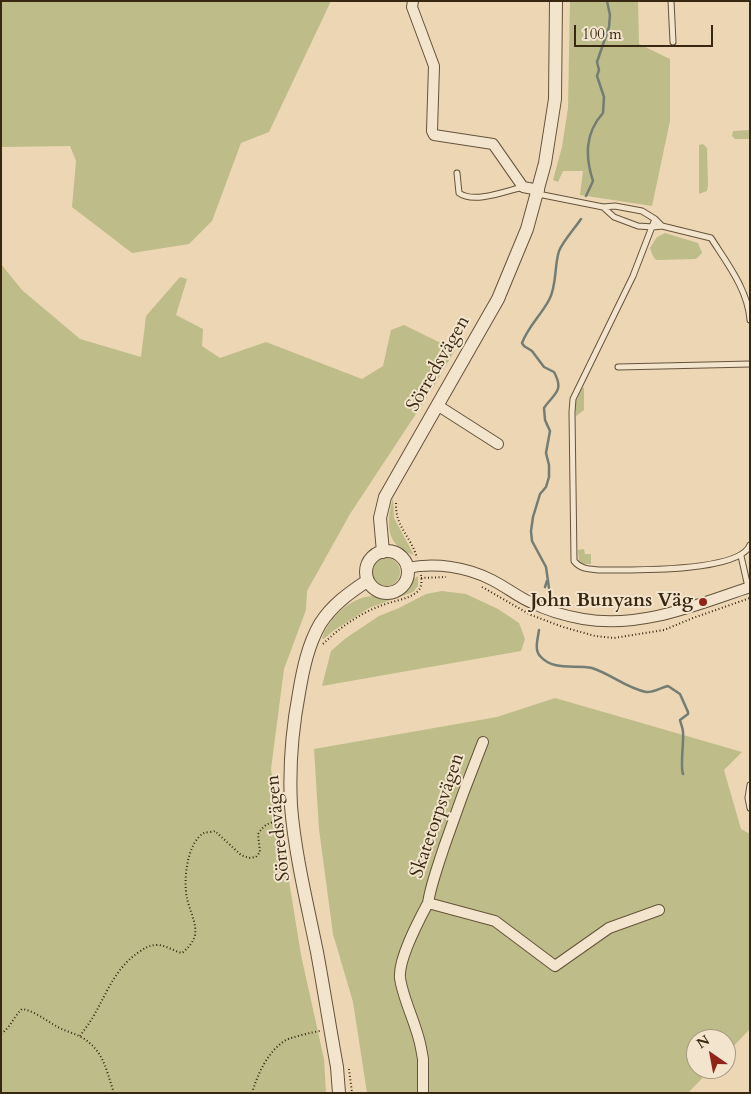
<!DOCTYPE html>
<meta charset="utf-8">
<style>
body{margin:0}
#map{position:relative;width:751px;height:1094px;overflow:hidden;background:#edd6b4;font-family:Cardo,serif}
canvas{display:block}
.frame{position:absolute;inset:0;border:2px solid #382711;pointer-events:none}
.north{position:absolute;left:686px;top:1029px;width:50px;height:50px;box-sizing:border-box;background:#f3e4ce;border:1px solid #a89882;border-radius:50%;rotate:327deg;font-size:14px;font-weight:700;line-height:20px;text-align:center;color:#382711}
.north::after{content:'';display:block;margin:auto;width:18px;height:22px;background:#8f2418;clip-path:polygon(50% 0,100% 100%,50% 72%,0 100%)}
.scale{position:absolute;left:574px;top:25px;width:139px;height:22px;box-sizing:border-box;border:2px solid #382711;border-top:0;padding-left:6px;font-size:15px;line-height:18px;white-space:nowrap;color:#382711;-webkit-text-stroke:4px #f3e4ce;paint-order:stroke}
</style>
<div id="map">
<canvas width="751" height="1094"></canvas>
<div class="frame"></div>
<div class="north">N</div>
<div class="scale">100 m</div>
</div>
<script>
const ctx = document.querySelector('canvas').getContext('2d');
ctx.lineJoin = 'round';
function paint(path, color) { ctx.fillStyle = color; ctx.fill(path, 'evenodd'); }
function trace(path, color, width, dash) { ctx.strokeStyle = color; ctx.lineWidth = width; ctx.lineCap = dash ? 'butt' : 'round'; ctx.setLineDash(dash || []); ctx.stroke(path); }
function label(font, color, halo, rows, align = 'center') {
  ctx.font = font + ' Cardo,serif'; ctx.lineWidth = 4; ctx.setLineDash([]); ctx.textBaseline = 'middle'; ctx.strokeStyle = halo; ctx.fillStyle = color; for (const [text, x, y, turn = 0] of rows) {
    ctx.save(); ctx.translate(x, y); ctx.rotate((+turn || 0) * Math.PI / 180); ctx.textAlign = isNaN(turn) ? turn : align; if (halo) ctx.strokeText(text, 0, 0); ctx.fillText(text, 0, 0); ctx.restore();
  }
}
paint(new Path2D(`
 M1,1H331L269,132L241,143L212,221L189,244L132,253L72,207L76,161L70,146L1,147Z
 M570,1H638L639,44L670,59V121L652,206L580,195L583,171H563L558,182L553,180L562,147L568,108Z
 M750,130V139H735L732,136L733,131Z
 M703,144L707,148L708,185L707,191L699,194V145Z
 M665,233L698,243L702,253L697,258L695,259L656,260L653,256L650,248L657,237Z
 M1,264L22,290L80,339L141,357L146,316L180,277L187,279L176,315L203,329L202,346L220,358L266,342L362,379L383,366L391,330L404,325L455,350L431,391L350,514L307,591L306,610L284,669L271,769L301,955L324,1059L326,1093H1Z
 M582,388H584V410L576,416L575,404Z
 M393,498L394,518L414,555C385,547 386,522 393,498Z
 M584,549L585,554H591V564H582L579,562L578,550Z
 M372 572a14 14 0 1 1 28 0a14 14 0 1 1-28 0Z
 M418,576V586L413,592L369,608L333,631L324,639L322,638C329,618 350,597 373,596C381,596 387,600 395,596C405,593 409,582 418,576Z
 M442,591L466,594L498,609L519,623L525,639L521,651L322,686L331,651L346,638L379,616L399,608L426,594Z
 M555,698L742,752L724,770L741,829L750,834V1029L726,1054V1039H696V1069H711L688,1093H367L353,1002L333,934L319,829L314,749L497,717Z`), '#bebc89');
trace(new Path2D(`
 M586,196L593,181C585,156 585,133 603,113L604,97L597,76L599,70L597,62L609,27L610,15L607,1
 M545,587L547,581
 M549,588L546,567L532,541L531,531L533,517L540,494L546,487L549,477V465L546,453L550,431L545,420L544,408C553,394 565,392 554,372L544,367L532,351L524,346L522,343C528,327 541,315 549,300C557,286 554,267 559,251C563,241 575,228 581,219
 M539,630C538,638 534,650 540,656C554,672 575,664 592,668C611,674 626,688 646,692C653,693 660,688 668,686L680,694L688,712V714L680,720C681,725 683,728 683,732C684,742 680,766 683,774`), '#747d74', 2.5);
const service = new Path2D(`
 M671,1L673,42
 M457,173L459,193C474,204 506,191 523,187
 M538,194L603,207L615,206L642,211L655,219L662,226
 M603,207L614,217L638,226L653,227L662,226L711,238C727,263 748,290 750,320
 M655,219L633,276L573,399L572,412L574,561C581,570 590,569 601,570C628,570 739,573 750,545
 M618,367L750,364
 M741,556L748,587
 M750,785L748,798L750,808`);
const minor = new Path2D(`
 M413,1L412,7L434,66L432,131L434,135L493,144L523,187L539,190
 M437,405L498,444
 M407,568C435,562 467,567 492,580C506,587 518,597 532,603C548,611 566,616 583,619C641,629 696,605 750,587
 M428,903C431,884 438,866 444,847C456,812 469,777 483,742
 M423,1093V1059L421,1048C417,1025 403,1000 400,978C398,959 419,920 428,903L495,921L555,966L609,928L659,910`);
const tertiary = new Path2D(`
 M366 572a21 21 0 1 1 42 0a21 21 0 1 1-42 0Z
 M383,552L380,518L385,497L498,299L527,229L545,163L555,99L556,1
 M339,1093L337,1067C330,1029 324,990 317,952C307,903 295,855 291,806C289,768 292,730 299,693C303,669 308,645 320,624C332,605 349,593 367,581`);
trace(service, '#65533a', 7);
trace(minor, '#65533a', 12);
trace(tertiary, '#65533a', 14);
trace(new Path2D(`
 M396,503C395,527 411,536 417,558
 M421,578L446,577
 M482,587L531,615L563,627L595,636L614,638L664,630L693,618L750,598
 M323,644C339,628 359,614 380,606C392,601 407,600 417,592C422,588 422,581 421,575
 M1,1034C11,1027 14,1016 22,1009C35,1011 45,1020 56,1026C64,1031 74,1033 81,1037C104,1050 106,1070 114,1093
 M80,1036C84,1030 89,1024 93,1017C107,993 115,968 139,952C145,948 149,945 157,945C166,945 173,951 182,953C188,948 193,943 195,935C197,923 189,909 187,898C183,881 187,842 204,833C207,832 212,832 215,831L241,855L249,858L256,857L260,852L258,834C264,825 269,821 281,822
 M349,1069L352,1093
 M252,1093C258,1073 268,1051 286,1040C292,1037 313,1032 320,1031`), '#382711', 2, [1, 2.5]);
trace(service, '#f3e4ce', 5);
trace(minor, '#f3e4ce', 10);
trace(tertiary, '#f3e4ce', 12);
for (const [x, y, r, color] of [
 [703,602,5,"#8f2418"]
]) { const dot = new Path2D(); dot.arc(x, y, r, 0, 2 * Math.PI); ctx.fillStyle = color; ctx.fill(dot); trace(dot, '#f3e4ce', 2); }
label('19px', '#382711', '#f3e4ce', [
 ["Sörredsvägen",439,364,-60],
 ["Skatetorpsvägen",438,816,-71],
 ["Sörredsvägen",279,828,-96]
]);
label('bold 19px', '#382711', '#f3e4ce', [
 ["John Bunyans Väg",693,602]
], 'right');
</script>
